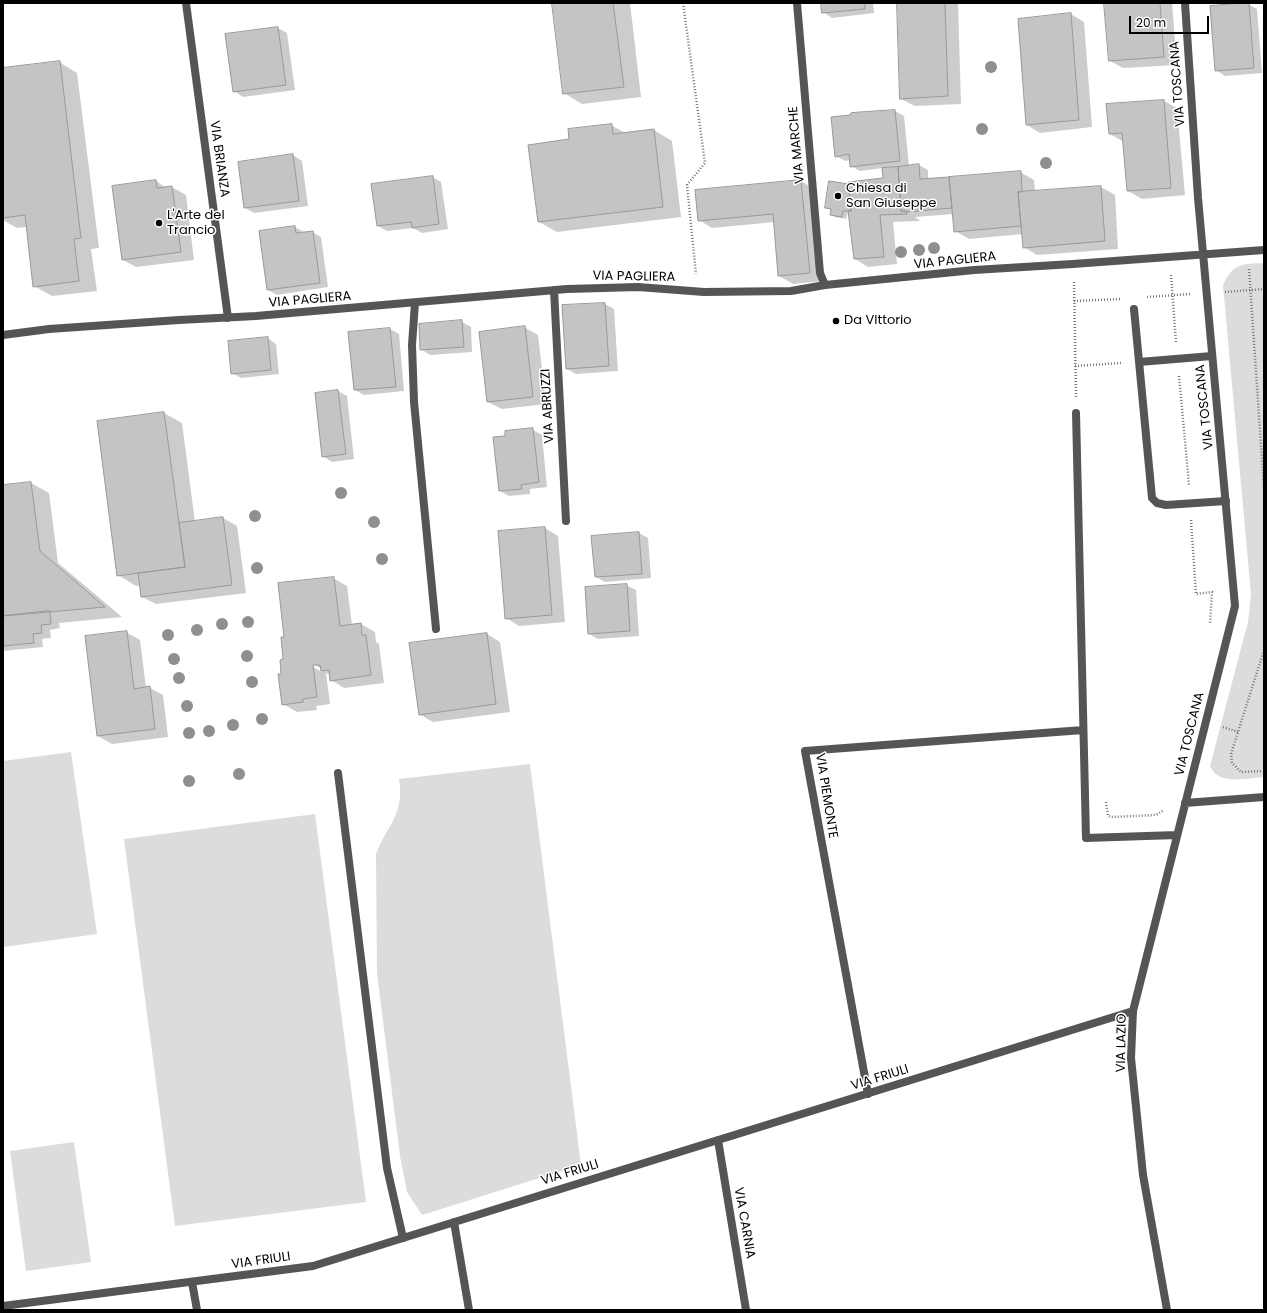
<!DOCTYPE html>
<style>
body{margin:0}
#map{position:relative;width:1267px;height:1313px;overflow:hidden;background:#fff;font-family:Poppins,sans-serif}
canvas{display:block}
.frame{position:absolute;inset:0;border:4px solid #000;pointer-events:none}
.scale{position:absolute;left:1129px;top:16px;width:80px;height:18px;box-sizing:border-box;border:2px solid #000;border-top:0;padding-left:5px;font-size:12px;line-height:14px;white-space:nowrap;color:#000;-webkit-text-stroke:3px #fff;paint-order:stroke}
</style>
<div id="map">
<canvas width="1267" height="1313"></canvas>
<div class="frame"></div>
<div class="scale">20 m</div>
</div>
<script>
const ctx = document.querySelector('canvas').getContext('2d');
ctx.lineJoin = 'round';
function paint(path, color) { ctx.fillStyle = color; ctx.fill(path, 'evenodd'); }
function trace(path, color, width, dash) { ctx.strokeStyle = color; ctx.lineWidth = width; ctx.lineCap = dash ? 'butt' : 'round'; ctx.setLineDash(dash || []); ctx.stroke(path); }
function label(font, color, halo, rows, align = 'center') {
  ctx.font = font + ' Poppins,sans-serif'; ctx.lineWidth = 3; ctx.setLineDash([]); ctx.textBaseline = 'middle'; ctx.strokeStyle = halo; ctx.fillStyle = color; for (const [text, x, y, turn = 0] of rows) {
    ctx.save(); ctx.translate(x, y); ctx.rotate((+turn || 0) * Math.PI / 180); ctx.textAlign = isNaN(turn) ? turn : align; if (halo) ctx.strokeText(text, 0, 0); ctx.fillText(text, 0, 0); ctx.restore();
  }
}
paint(new Path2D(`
 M1264,263V777C1245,778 1219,786 1210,766L1248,622L1251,594L1223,285C1233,263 1242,264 1264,263Z
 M71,752L97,934L3,947V761Z
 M530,764L581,1165L422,1215L407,1192L400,1156L377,973L376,854C387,825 405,814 399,779Z
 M315,814L366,1202L175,1226L124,839Z
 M74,1142L91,1262L26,1271L10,1151Z`), '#dcdcdc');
paint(new Path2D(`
 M553,3H630L641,97L582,104L564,93Z
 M822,3H873L874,13L832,18L823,12Z
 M898,3H958L961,104L915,106L901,99Z
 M1105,3H1172L1177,65L1123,68L1110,61Z
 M1248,4L1257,9L1262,73L1225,76L1216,70Z
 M1071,14L1084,22L1092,127L1040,133L1027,125Z
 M278,28L287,33L295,90L243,97L234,91Z
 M59,62L77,73L99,248L91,249L97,291L52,296L34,286L27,227L17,228L3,220V69Z
 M1164,101L1177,108L1185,195L1142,199L1128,191L1124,142L1110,134Z
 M895,111L904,116L909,166L919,165L928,170V180L1020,172L1034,180L1035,192L1101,187L1115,195L1118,249L1037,255L1024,247L1023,234L969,239L955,231L954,214L915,217L920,221L893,222L897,264L868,267L855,259L850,213L848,212L846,219L835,217L831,214V210L826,207L850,185L884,179L883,168L860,171L851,166L850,160L845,161L836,156Z
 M611,125L627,134L654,130L672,141L681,217L557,232L539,222L570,140Z
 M293,155L302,161L308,206L254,213L245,208Z
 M432,177L441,182L448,229L422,233L413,228L387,231L378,226Z
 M156,181L166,188L172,187L186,195L194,260L136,267L123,260Z
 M801,181L814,189L823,281L793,284L779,276L775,222L712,228L699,220Z
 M295,227L304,232H312L321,237L328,287L277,295L268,290Z
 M605,304L614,309L618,371L576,374L567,369L563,306Z
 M462,322L471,327L472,352L430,355L421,349Z
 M524,327L538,335L546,404L502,409L488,402Z
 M390,329L399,334L404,391L364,395L355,390Z
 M267,338L276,344L279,374L241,378L232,373Z
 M338,391L347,396L354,459L332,462L323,456Z
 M164,413L182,423L195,522L223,518L237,526L246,593L156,604L142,597L141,585L136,586L118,575Z
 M533,430L542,435L547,487L530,489V494L509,496L500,491L506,437Z
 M31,483L49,493L58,563L122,617L59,623L60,628L50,630L51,638L42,639L43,647L3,651V486Z
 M545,528L558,536L565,622L519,626L506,618Z
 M639,533L648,538L651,578L605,582L596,577Z
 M333,578L347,586L352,625L361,624L375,632L376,642L379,644L384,683L344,688L331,680L330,675L326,673L330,704L316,706L317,710L297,712L283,704L282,675L285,638ZM309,662L322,669V672L308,664Z
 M626,585L636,590L639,636L598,639L589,634Z
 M126,632L140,640L146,688H150L163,695L168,737L112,744L98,736Z
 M487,634L500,642L510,712L433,722L419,714Z`), '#0003');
const building = new Path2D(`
 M552,3H613L624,87L563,94Z
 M821,3H865V9L822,13Z
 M897,3H945L948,96L900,99Z
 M1104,3H1160L1164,57L1109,61Z
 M1249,3L1254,68L1215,71L1210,6Z
 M1071,13L1079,120L1026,125L1018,19Z
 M278,27L286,85L233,92L225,34Z
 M60,61L81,238L74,239L79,281L33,287L25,215L3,218V68Z
 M1164,100L1171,188L1127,191L1122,133L1109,134L1106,104Z
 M895,110L900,161L850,167L849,154L835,157L831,117L850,115L851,113Z
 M612,124L613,134L654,129L663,207L538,222L528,145L569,139L568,129Z
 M293,154L299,201L244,208L238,162Z
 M919,164L920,179L949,177L952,208L907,212L901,211L898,167Z
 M898,167L901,211H907V214L880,215L884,257L854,259L848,211H851L848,182L883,178L882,168Z
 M1021,171L1022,192H1018L1021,226L954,232L949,177Z
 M433,176L439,224L412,228L411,222L377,226L371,184Z
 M156,180L157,188L172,186L181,252L122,260L112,186Z
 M801,180L810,273L778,276L773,214L698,221L695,190Z
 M829,181L849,184L851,211H843L842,217L830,215L831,209L825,208Z
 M1101,186L1105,241L1023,248L1018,192Z
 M295,226L296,233L313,231L320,283L267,290L259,231Z
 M605,303L609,366L566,369L562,305Z
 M462,320L464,347L420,350L419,324Z
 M525,326L533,397L487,402L479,332Z
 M390,328L396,387L354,390L348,332Z
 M268,337L271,370L231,374L228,341Z
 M338,390L346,454L322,457L315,393Z
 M164,412L185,567L117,576L97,421Z
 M533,428L539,482L521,485L522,489L499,491L493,437L505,436V431Z
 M31,482L40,551L105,607L3,616V485Z
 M223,517L232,585L141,597L138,573L185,567L179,523Z
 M545,527L552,615L505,619L498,531Z
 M639,532L642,574L595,577L591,536Z
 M334,577L340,626L361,623L362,635H366L371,675L330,681L329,670L321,671L320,665H313L317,697L303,699V702L282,705L278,674H281L280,660L283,659L281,637H284L278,583Z
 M627,584L630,631L588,634L585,587Z
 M50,611L51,624L41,625L42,633L33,634L34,643L3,646V616Z
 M127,631L134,689L150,686L155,729L97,736L85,636Z
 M487,633L496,704L419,715L409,643Z`);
paint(building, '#c4c4c4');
trace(building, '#999', 1);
trace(new Path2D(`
 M683,3L705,163L687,185L696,274
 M1249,269L1264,489
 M1171,275L1176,342
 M1074,282L1076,397
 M1225,292L1264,289
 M1147,297L1190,294
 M1074,301L1120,299
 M1075,366L1121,363
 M1179,376L1189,485
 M1191,520L1196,594L1212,592L1210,623
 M1264,650L1231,754L1232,763L1241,772L1264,771
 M1223,727L1238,732
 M1106,802L1108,816L1113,817L1156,815L1164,810`), '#777', 2.5, [1, 2]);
trace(new Path2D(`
 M415,303L412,345L414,402L436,629
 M1134,309L1152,498L1157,503L1166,505L1226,501
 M1139,362L1212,356
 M338,773L387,1168L403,1238
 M192,1282L197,1310`), '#555', 8);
trace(new Path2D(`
 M186,3L228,318
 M797,3L820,273L825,285
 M554,290L566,521
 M3,335L49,329L179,320L256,316L567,289L638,287L704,292L791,291L825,285L974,270L1073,264L1264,250
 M1076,413L1086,838L1177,835
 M1185,803L1264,797
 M868,1094L805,751L1083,730
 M718,1140L746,1310
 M454,1222L469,1310
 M3,1306L313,1266L1133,1011
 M1167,1310L1143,1175L1131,1058L1133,1011L1235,606L1198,198L1185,3`), '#555', 8);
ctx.fillStyle = '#8f8f8f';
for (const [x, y] of [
 [991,67],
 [982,129],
 [1046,163],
 [934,248],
 [919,250],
 [901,252],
 [341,493],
 [255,516],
 [374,522],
 [382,559],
 [257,568],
 [248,622],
 [222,624],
 [197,630],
 [168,635],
 [247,656],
 [174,659],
 [179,678],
 [252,682],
 [187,706],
 [262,719],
 [233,725],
 [209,731],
 [189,733],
 [239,774],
 [189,781]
]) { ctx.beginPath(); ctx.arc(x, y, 6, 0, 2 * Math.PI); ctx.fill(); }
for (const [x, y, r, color] of [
 [838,196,4,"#000"],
 [159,223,4,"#000"],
 [836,321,4,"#000"]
]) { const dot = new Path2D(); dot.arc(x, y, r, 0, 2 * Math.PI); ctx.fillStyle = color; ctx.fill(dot); trace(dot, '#fff', 1.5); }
label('13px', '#000', '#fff', [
 ["VIA TOSCANA",1178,84,-94],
 ["VIA MARCHE",797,145,-95],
 ["VIA BRIANZA",219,159,82],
 ["VIA PAGLIERA",955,261,-6],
 ["VIA PAGLIERA",634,277,1],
 ["VIA PAGLIERA",310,300,-5],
 ["VIA ABRUZZI",548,406,-93],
 ["VIA TOSCANA",1205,407,-96],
 ["VIA TOSCANA",1190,734,-76],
 ["VIA PIEMONTE",826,796,81],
 ["VIA LAZIO",1122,1043,-89],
 ["VIA FRIULI",880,1078,-17],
 ["VIA FRIULI",570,1173,-17],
 ["VIA CARNIA",744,1223,80],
 ["VIA FRIULI",261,1261,-8]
]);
label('13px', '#000', '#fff', [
 ["Chiesa di",846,189],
 ["San Giuseppe",846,204],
 ["L'Arte del",167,216],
 ["Trancio",167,231],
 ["Da VIttorio",844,321]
], 'left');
</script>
